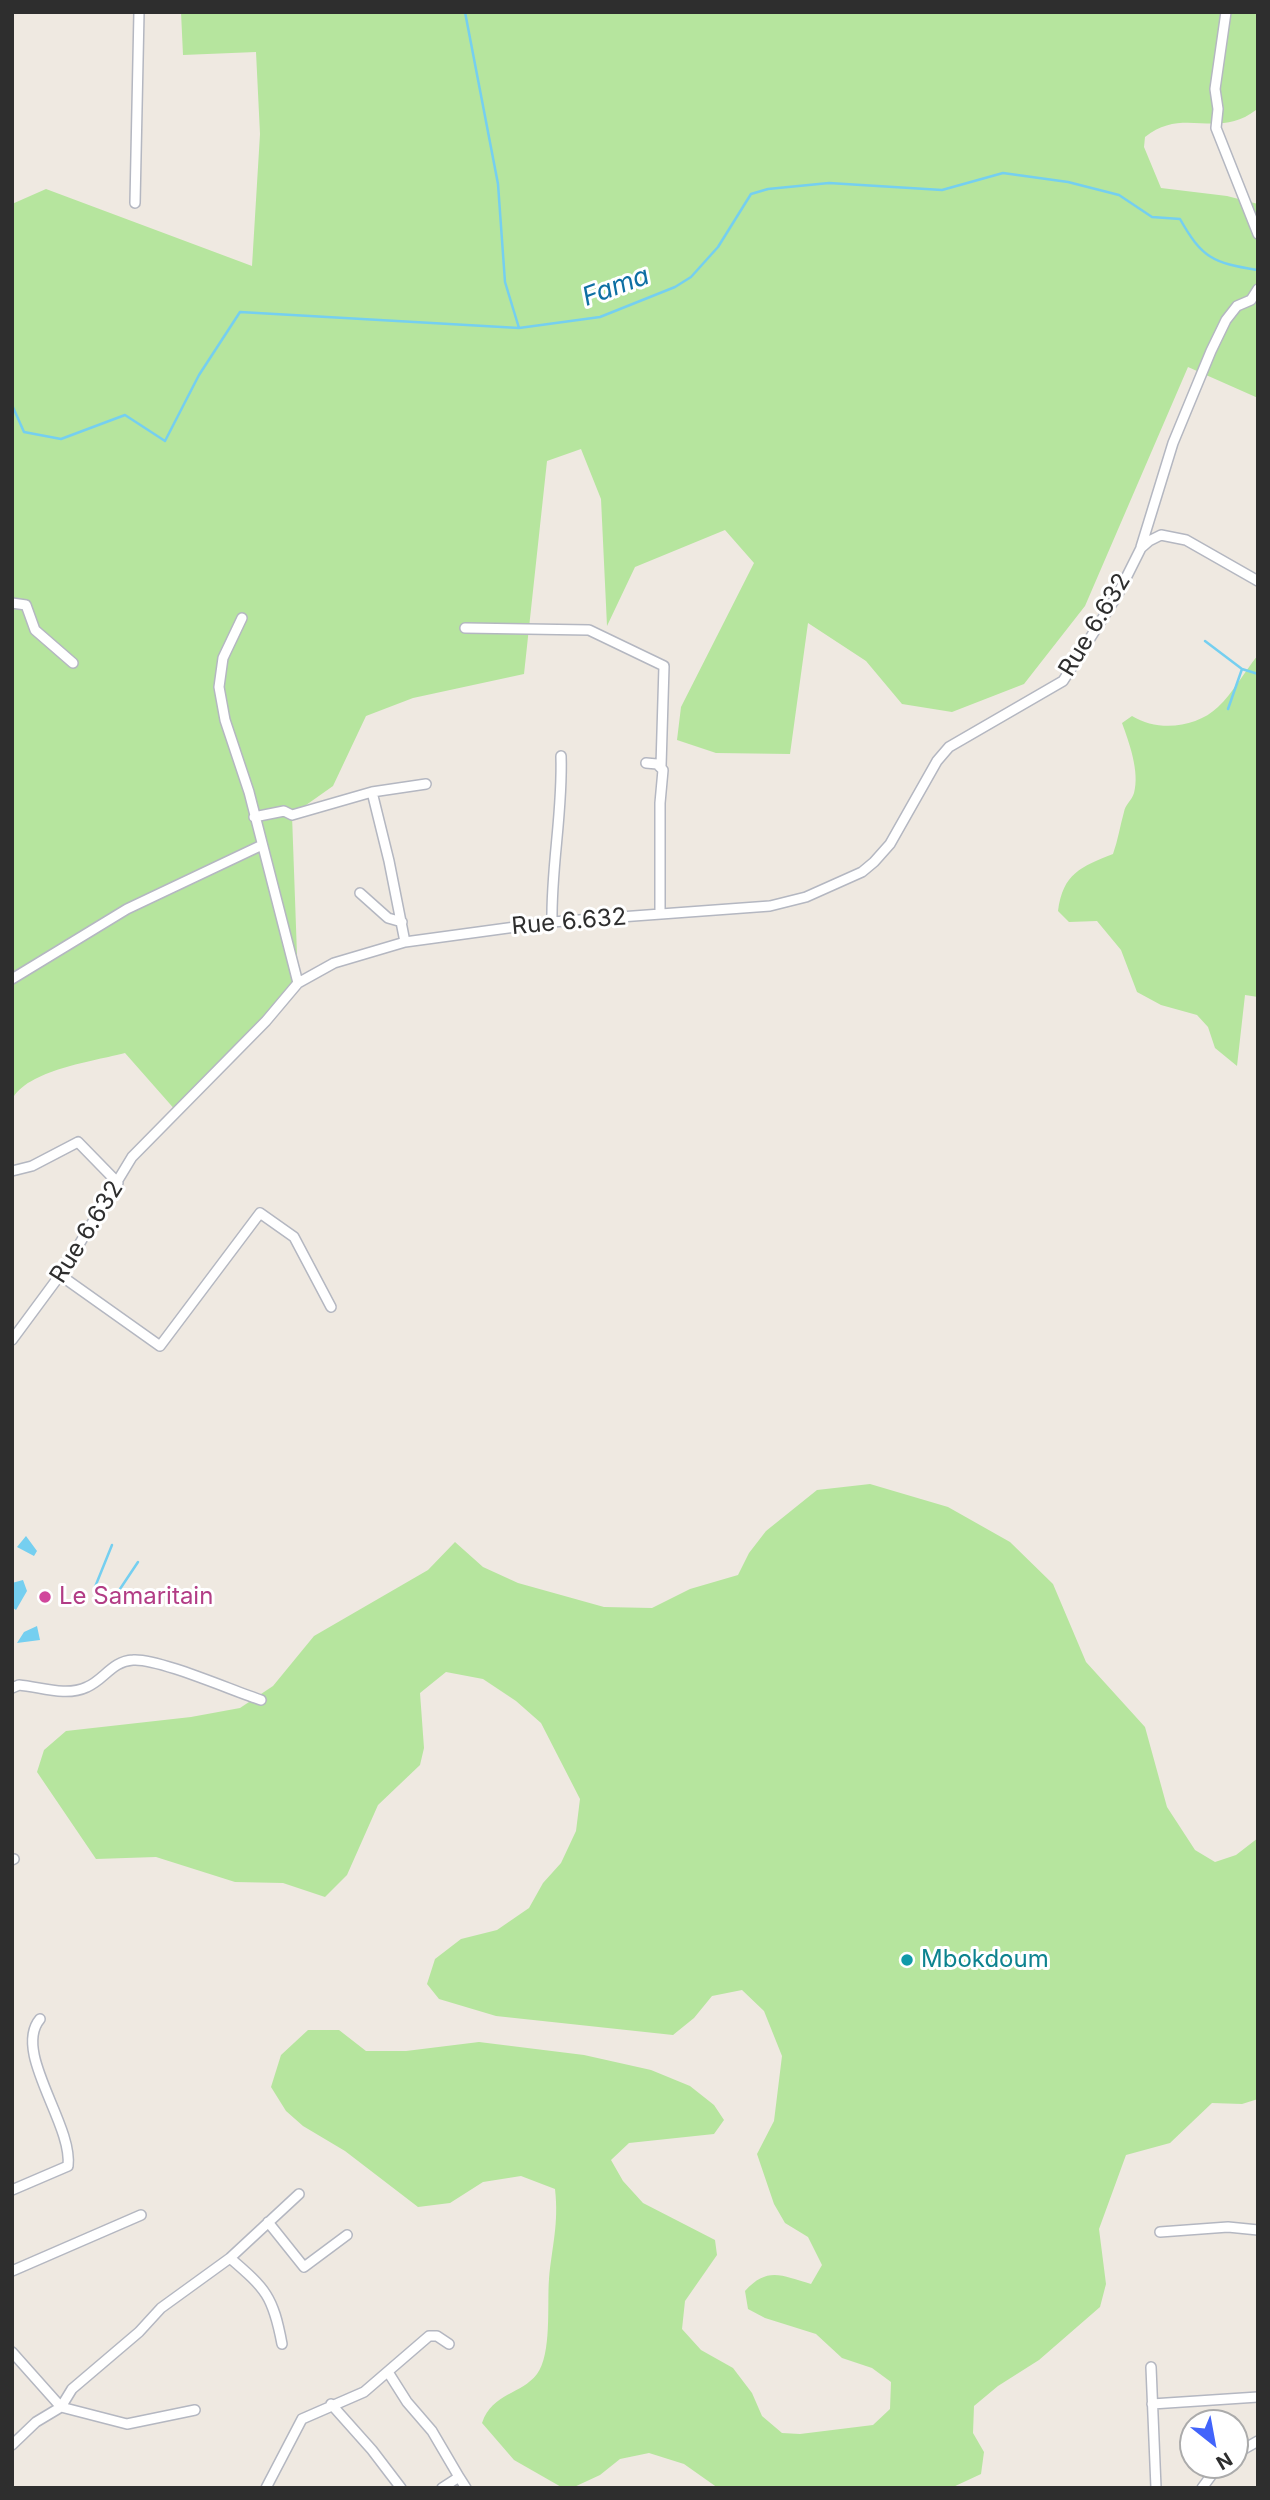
<!DOCTYPE html>
<style>
body{margin:0}
#map{position:relative;width:1270px;height:2500px;overflow:hidden;background:#efe9e1;font-family:Inter,sans-serif}
canvas{display:block}
.frame{position:absolute;inset:0;border:14px solid #2e2e2e;pointer-events:none}
.north{position:absolute;left:1179px;top:2409px;width:70px;height:70px;box-sizing:border-box;background:#fff;border:2px solid #ababab;border-radius:50%;rotate:149deg;font-size:19px;font-weight:700;line-height:28px;text-align:center;color:#2e2e2e}
.north::after{content:'';display:block;margin:auto;width:24px;height:32px;background:#4264fb;clip-path:polygon(50% 0,100% 100%,50% 72%,0 100%)}
</style>
<div id="map">
<canvas width="1270" height="2500"></canvas>
<div class="frame"></div>
<div class="north">N</div>
</div>
<script>
const ctx = document.querySelector('canvas').getContext('2d');
ctx.lineJoin = 'round';
function paint(path, color) { ctx.fillStyle = color; ctx.fill(path, 'evenodd'); }
function trace(path, color, width, dash) { ctx.strokeStyle = color; ctx.lineWidth = width; ctx.lineCap = dash ? 'butt' : 'round'; ctx.setLineDash(dash || []); ctx.stroke(path); }
function label(font, color, halo, rows, align = 'center') {
  ctx.font = font + ' Inter,sans-serif'; ctx.lineWidth = 6; ctx.setLineDash([]); ctx.textBaseline = 'middle'; ctx.strokeStyle = halo; ctx.fillStyle = color; for (const [text, x, y, turn = 0] of rows) {
    ctx.save(); ctx.translate(x, y); ctx.rotate((+turn || 0) * Math.PI / 180); ctx.textAlign = isNaN(turn) ? turn : align; if (halo) ctx.strokeText(text, 0, 0); ctx.fillText(text, 0, 0); ctx.restore();
  }
}
paint(new Path2D(`
 M181,12H1258L1256,110C1217,140 1183,106 1145,137L1144,147L1161,188L1227,196L1258,204V398L1188,367L1085,606L1024,684L952,712L902,704L866,661L808,623L790,754L716,753L677,740L681,707L754,563L725,530L635,567L607,626L601,499L581,449L547,461L524,674L413,698L366,716L333,786L292,815L298,983L177,1112L125,1053C95,1061 26,1070 12,1100V204L46,189L252,266L260,134L256,52L183,55Z
 M1258,655V997L1245,995L1237,1066L1215,1048L1208,1027L1197,1015L1161,1005L1137,992L1121,950L1097,921L1069,922L1058,911C1063,873 1081,867 1113,854C1118,840 1120,826 1124,812C1125,805 1132,800 1134,793C1140,772 1129,742 1122,723L1132,716C1158,732 1196,728 1218,707C1233,693 1245,671 1258,655Z
 M870,1484L948,1507L1010,1542L1053,1584L1086,1662L1145,1727L1167,1807L1195,1850L1215,1862L1236,1855L1258,1838V2099L1242,2104L1212,2103L1170,2143L1126,2155L1099,2229L1106,2284L1100,2307L1039,2360L998,2386L974,2406L973,2433L984,2452L981,2474L951,2488H718L684,2464L649,2453L620,2459L600,2475L572,2488H563L514,2460L482,2423C493,2392 521,2395 537,2374C552,2354 547,2304 549,2279C552,2246 559,2224 555,2189L521,2176L483,2182L450,2203L418,2207L345,2151L303,2126L286,2111L271,2087L281,2055L308,2030H339L366,2051H406L479,2042L584,2055L651,2070L690,2086L714,2105L724,2120L714,2134L629,2143L611,2160L623,2181L643,2203L715,2240L717,2255L685,2301L682,2329L701,2350L733,2368L752,2393L762,2416L782,2433L800,2434L873,2425L890,2409L891,2382L872,2368L842,2358L816,2334L765,2318L748,2309L745,2291C768,2266 782,2276 811,2284L822,2265L808,2237L785,2223L774,2204L757,2154L774,2121L782,2056L764,2011L742,1990L712,1996L694,2018L673,2035L496,2016L439,1999L427,1984L435,1959L461,1939L497,1930L529,1908L543,1883L561,1863L576,1831L580,1799L541,1723L516,1701L483,1679L446,1672L420,1693L424,1748L420,1765L378,1805L347,1875L325,1897L283,1883L235,1882L156,1857L96,1859L37,1772L44,1750L66,1731L191,1717L240,1708L273,1686L314,1636L428,1570L455,1542L483,1567L518,1583L604,1607L652,1608L690,1589L738,1575L749,1553L766,1531L817,1490Z`), '#b6e59e');
paint(new Path2D(`
 M26,1536L37,1551L34,1556L17,1547Z
 M23,1580L27,1591L16,1610L12,1607V1583Z
 M37,1626L40,1640L17,1643L24,1632Z`), '#75cff0');
trace(new Path2D(`
 M465,12L498,184L505,282L519,328
 M12,405L24,432L61,439L125,415L165,441L199,375L240,312L519,328L600,317L675,287L691,277L718,247L751,194L768,189L829,183L942,190L1003,173L1068,182L1119,195L1152,217L1180,219C1202,258 1213,263 1257,270
 M1205,641L1242,669L1258,674
 M1228,709L1242,669
 M95,1587L112,1545
 M118,1592L138,1562`), '#75cff0', 2.5);
const street = new Path2D(`
 M1226,12L1215,89L1218,109L1216,128L1258,234
 M135,203L139,12
 M1141,547L1173,443L1211,351L1226,320L1237,306L1251,300L1258,289
 M12,603L26,605L35,630L73,663
 M242,618L223,658L219,687L225,720L249,792L298,983
 M465,628L589,630L664,666L661,766
 M646,763L657,764L663,770L660,803V913
 M372,792L389,861L405,942
 M254,817L284,811L292,815L372,792L426,784
 M360,893L388,918L402,922
 M552,922C551,866 563,812 561,756
 M12,979L127,909L260,846
 M12,1171L32,1166L78,1142L118,1183
 M60,1275L160,1346L260,1213L294,1237L331,1307
 M12,1340L63,1271L132,1157L266,1021L298,983L334,963L405,942L552,922L770,906L806,897L862,872L874,862L890,844L937,761L949,747L1063,681L1118,594L1141,548L1149,541L1161,535L1186,540L1258,581
 M12,1688L19,1685C41,1687 66,1697 87,1687C104,1680 112,1661 133,1660C158,1658 233,1691 261,1700
 M12,1860L14,1859
 M12,2190L68,2166C73,2124 12,2052 40,2019
 M268,2222L304,2267L347,2235
 M1160,2232L1228,2227L1258,2230
 M230,2258C266,2289 273,2296 282,2344
 M12,2271L141,2215
 M12,2352L61,2407L127,2424L195,2410
 M1151,2367L1156,2488
 M388,2372L407,2402L432,2431L459,2477
 M331,2404L372,2450L401,2488
 M1152,2404L1258,2397
 M12,2445L36,2422L61,2407L72,2389L139,2332L161,2308L230,2258L299,2194
 M1235,2454L1258,2441
 M266,2488L302,2419L364,2392L429,2336H437L449,2344
 M442,2488L459,2477L466,2488
 M1202,2488L1219,2465`);
trace(street, '#b4b7c1', 12);
trace(street, '#fff', 9);
for (const [x, y, r, color] of [
 [45,1597,7,"#d1479c"],
 [907,1960,7,"#0f9aa8"]
]) { const dot = new Path2D(); dot.arc(x, y, r, 0, 2 * Math.PI); ctx.fillStyle = color; ctx.fill(dot); trace(dot, '#fff', 2.5); }
label('24px', '#2e2e2e', '#fff', [
 ["Rue 6.632",1095,625,-59],
 ["Rue 6.632",569,922,-5],
 ["Rue 6.632",87,1232,-58]
]);
label('24px', '#b23c85', '#fff', [
 ["Le Samaritain",59,1597]
], 'left');
label('24px', '#0d838f', '#fff', [
 ["Mbokdoum",921,1960]
], 'left');
label('italic 26px', '#0d6fa3', '#fff', [
 ["Fama",616,287,-20]
]);
</script>
